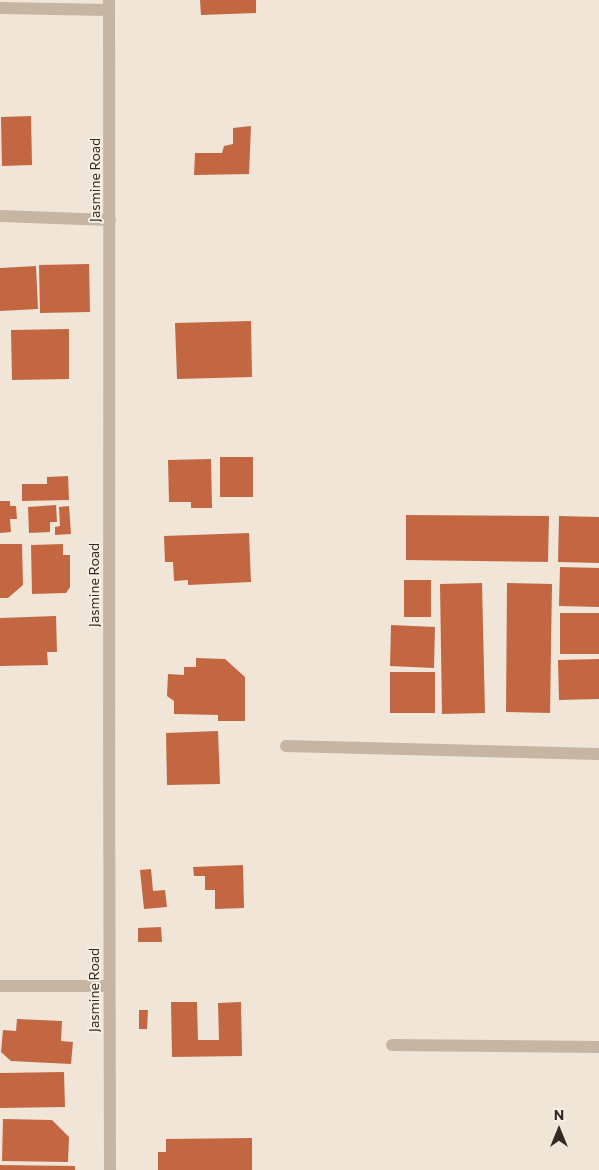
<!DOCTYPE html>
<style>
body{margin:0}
#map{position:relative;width:599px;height:1170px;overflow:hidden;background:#f0e5d7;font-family:Commissioner,sans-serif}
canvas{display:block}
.north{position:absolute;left:534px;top:1105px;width:50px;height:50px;-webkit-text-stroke:4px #f8efe3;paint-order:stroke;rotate:0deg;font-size:14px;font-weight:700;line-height:20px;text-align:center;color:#322a25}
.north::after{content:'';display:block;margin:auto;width:18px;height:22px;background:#322a25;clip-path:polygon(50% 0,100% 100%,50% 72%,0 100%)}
</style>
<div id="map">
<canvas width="599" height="1170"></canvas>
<div class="north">N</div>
</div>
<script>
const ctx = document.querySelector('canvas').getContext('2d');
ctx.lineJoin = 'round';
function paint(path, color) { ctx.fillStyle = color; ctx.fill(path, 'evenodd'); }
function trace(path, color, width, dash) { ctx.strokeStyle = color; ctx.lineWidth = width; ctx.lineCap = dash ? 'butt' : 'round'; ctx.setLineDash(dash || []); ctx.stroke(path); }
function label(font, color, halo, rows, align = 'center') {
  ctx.font = font + ' Commissioner,sans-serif'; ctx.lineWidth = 4; ctx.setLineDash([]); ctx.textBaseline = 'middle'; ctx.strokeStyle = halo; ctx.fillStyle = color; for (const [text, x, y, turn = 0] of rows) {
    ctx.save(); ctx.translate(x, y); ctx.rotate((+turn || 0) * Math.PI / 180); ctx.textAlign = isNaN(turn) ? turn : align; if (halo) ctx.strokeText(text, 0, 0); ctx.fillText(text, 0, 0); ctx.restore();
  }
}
paint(new Path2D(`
 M200,0H256V13L201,15Z
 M31,116L32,165L2,166L1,117Z
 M251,126L249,174L194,175L195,153H222L224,146L233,144V128Z
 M89,264L90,312L40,313L39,265Z
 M36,266L38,309L0,311V268Z
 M251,321L252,377L177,379L175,323Z
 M69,329V379L12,380L11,330Z
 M220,457H253V497H220Z
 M211,459L212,508H191V502H169L168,460Z
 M68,476L69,500L22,501V484H47V477Z
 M0,501H10V506H16L17,519H10L11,532L0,533Z
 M56,505L57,522H50V532L29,533L28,507Z
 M69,506L71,534L55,535V527L60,526L59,507Z
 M406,515L549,516L548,562L406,560Z
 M559,516L599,517V563L558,562Z
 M249,533L251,582L188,585V580L174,581L173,562H165L164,536Z
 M0,544H22L23,585L8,598H0Z
 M63,544V555H70V587L66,593L32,594L31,545Z
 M560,567L599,568V607L559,606Z
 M404,580H431V617H404Z
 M482,583L485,713L442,714L440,584Z
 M507,583L552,584L550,713L506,712Z
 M560,613H599V654H560Z
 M56,616L57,652H47L48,665L0,666V618Z
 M391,625L435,627L434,668L390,666Z
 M196,658L225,659L245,677V721H218V715L174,714V701L167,696L168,674L184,675V667H196Z
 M599,659V699L559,700L558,660Z
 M390,672H435V713H390Z
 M218,731L220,784L167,785L166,733Z
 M243,865L244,908L215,909V890H205V876H194L193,867Z
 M151,869L153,891L165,890L167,907L144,909L140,870Z
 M161,927L162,942H138V928Z
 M171,1002H197L198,1040H219L218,1003L241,1002L242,1056L172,1057Z
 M139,1010H148L147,1029H139Z
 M17,1019L62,1021L61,1041L73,1042L71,1064L11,1061L1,1052L3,1030L16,1031Z
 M64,1072L65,1107L0,1108V1073Z
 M3,1119L52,1120L69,1137L68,1162L2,1161Z
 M252,1138V1170H158V1152H166V1139Z
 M0,1165L75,1166V1170H0Z`), '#c26742');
trace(new Path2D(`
 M109,0C110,390 108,780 110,1170
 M0,8L109,10
 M0,216L110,220
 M286,746L599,754
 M0,986H109
 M392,1045L599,1047`), '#c7b5a4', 12);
label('14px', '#322a25', '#f8efe3', [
 ["Jasmine Road",95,180,-90],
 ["Jasmine Road",94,585,-90],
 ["Jasmine Road",94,990,-90]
]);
</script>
